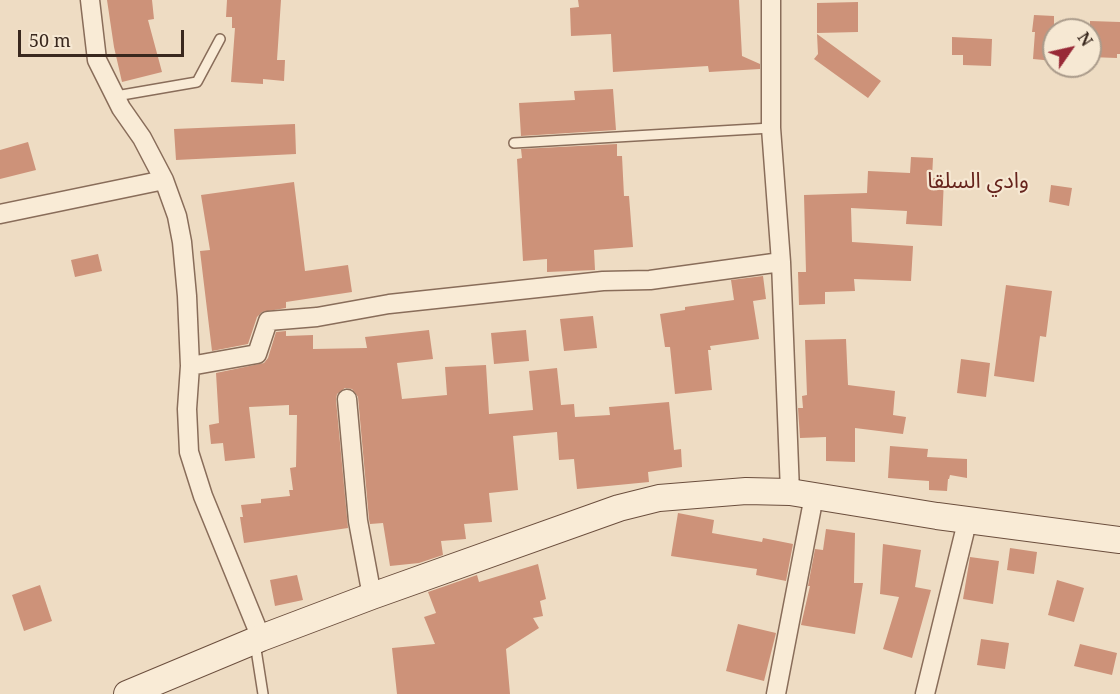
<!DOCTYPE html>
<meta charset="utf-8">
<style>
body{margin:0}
#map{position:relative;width:1120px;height:694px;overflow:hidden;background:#eedcc3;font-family:"Noto Serif",serif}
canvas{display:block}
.north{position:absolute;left:1042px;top:18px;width:60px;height:60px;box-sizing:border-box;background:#f6e8d3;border:2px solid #aa9b8b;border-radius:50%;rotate:56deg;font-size:16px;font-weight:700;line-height:24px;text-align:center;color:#39281e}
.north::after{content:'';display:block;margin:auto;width:21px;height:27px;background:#982937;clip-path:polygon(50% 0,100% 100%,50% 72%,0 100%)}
.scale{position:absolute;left:18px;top:30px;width:166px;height:27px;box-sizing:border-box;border:3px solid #39281e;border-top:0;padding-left:8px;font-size:18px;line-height:21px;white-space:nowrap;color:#39281e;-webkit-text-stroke:4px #f6e8d3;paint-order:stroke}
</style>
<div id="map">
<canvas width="1120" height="694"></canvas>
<div class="north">N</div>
<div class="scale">50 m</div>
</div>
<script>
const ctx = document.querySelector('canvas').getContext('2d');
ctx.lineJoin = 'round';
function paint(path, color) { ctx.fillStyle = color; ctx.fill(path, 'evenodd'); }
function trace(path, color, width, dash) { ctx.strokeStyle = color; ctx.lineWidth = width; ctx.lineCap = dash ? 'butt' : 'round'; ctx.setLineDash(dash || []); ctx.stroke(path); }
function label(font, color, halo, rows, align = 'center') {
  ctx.font = font + ' "Noto Serif","Noto Sans Arabic",serif'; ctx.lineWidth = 4.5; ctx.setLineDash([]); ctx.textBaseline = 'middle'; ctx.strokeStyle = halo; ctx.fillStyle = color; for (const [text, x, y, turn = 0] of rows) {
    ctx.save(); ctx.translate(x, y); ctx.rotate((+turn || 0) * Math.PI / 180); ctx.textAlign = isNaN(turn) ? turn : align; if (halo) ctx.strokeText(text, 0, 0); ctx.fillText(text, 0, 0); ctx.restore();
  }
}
paint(new Path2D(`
 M107,0H152L154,19L148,20L162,72L122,82L114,47Z
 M227,0H281L277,60H285L284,81L263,79V84L231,82L235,28H232V17H226Z
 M578,0H739L742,56L760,64V69L709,72L708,66L613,72L611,34L571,36L570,8L579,7Z
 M858,2V32L817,33V3Z
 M1034,15L1054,16V61L1033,59L1035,32H1032Z
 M1090,21L1120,22V54H1117V58L1090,57Z
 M817,34L881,81L868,98L814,59L818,54Z
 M952,37L992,39L991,66L963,65V55H952Z
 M613,89L616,130L521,136L519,103L575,100L574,91Z
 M295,124L296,154L176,160L174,129Z
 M28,142L36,170L0,179V150Z
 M617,144V156H622L624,196H629L633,247L594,250L595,270L547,272V259L523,261L517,159L522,158L521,149Z
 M911,157L933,158L932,178H944L942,226L906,224L907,211L851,208L852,242L913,246L911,281L854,279L855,291L825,292V304L799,305L798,272H806L804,195L867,193L868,171L910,173Z
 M294,182L305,271L348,265L352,292L286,302V308L262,312L257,317L248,344L212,351L200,251L210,250L201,195Z
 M1051,185L1072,188L1069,206L1049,202Z
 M98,254L102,271L75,277L71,260Z
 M763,276L766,299L753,301L759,339L710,346L711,350H708L712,390L675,394L670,347H665L660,314L685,310V307L734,300L731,280Z
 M1006,285L1052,291L1046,337L1040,336L1034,382L994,376Z
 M593,316L597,348L564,351L560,319Z
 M429,330L433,359L397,363L402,399L447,395L445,367L486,365L489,414L533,410L529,371L557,368L561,405L574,404L575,417L610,415L609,407L669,402L674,450L681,449L682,467L648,472L649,482L577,489L574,459L559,460L557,432L513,436L518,490L489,493L492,522L464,524L466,539L441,541L443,555L419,563L390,566L383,523L370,524L369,519L358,397L352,389L345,388L337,394L336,400L348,528L244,543L240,517H243L241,505L261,503V499L290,496L289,490H293L290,468L296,467L297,415H289V405L249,407L255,458L225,461L223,443L211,444L209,425L219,423L216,373L264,363L268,358L276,332L286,331V336L313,335V349L367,348L365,337Z
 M526,330L529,361L494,364L491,333Z
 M846,339L848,385L895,391L893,415L906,417L903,434L855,428V462L826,461V437L800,438L798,408H803L802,396L807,395L805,340Z
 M961,359L990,363L986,397L957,393Z
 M890,446L928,449L927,457L967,459V478L950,475L949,479H948L947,491L929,490V481L888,478Z
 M678,513L714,520L712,533L762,542L763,538L793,544L786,581L756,575L757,569L671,556Z
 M826,529L855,533L854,583H863L855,634L801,625L810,586H808L815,549L823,550Z
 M883,544L921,550L915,587L931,590L912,658L883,649L899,597L880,594Z
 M1010,548L1037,552L1034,574L1007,570Z
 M970,557L999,561L993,604L963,599Z
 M538,564L546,599L540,601L543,616L533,618L539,628L506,649L510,694H397L392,648L435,644L424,617L436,613L428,592L477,575L479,582Z
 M297,575L303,600L275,606L270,580Z
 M1057,580L1084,588L1074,622L1048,615Z
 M40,585L52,621L24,631L12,595Z
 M738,624L776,633L764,681L726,671Z
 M981,639L1009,643L1005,669L977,665Z
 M1080,644L1117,653L1112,675L1074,666Z`), '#cd9279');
const lane = new Path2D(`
 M116,96L197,82L220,39
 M514,143L771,128
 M255,643L263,694`);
const street = new Path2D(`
 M90,0L97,60L121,108L142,138L164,180L177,216L182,242L187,296L190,366L187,409L189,452L203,496L261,638
 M771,0V128L781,262L790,492
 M0,214L164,180
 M190,366L257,354L268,321L317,317L389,304L603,281L650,280L781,262
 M347,399L358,521L372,596
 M776,694L814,496
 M925,694L968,518`);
const secondary = new Path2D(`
 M127,694L261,638L372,596L619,508L659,498L746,491L790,492L937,516L1120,540`);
trace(lane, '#896d5a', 12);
trace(street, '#896d5a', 21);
trace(secondary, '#6b4e3d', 28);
trace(lane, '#f9ebd6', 9);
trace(street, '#f9ebd6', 18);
trace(secondary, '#f9ebd6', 26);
label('22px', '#66241d', '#f6e8d3', [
 ["وادي السلقا",978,182]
]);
</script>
